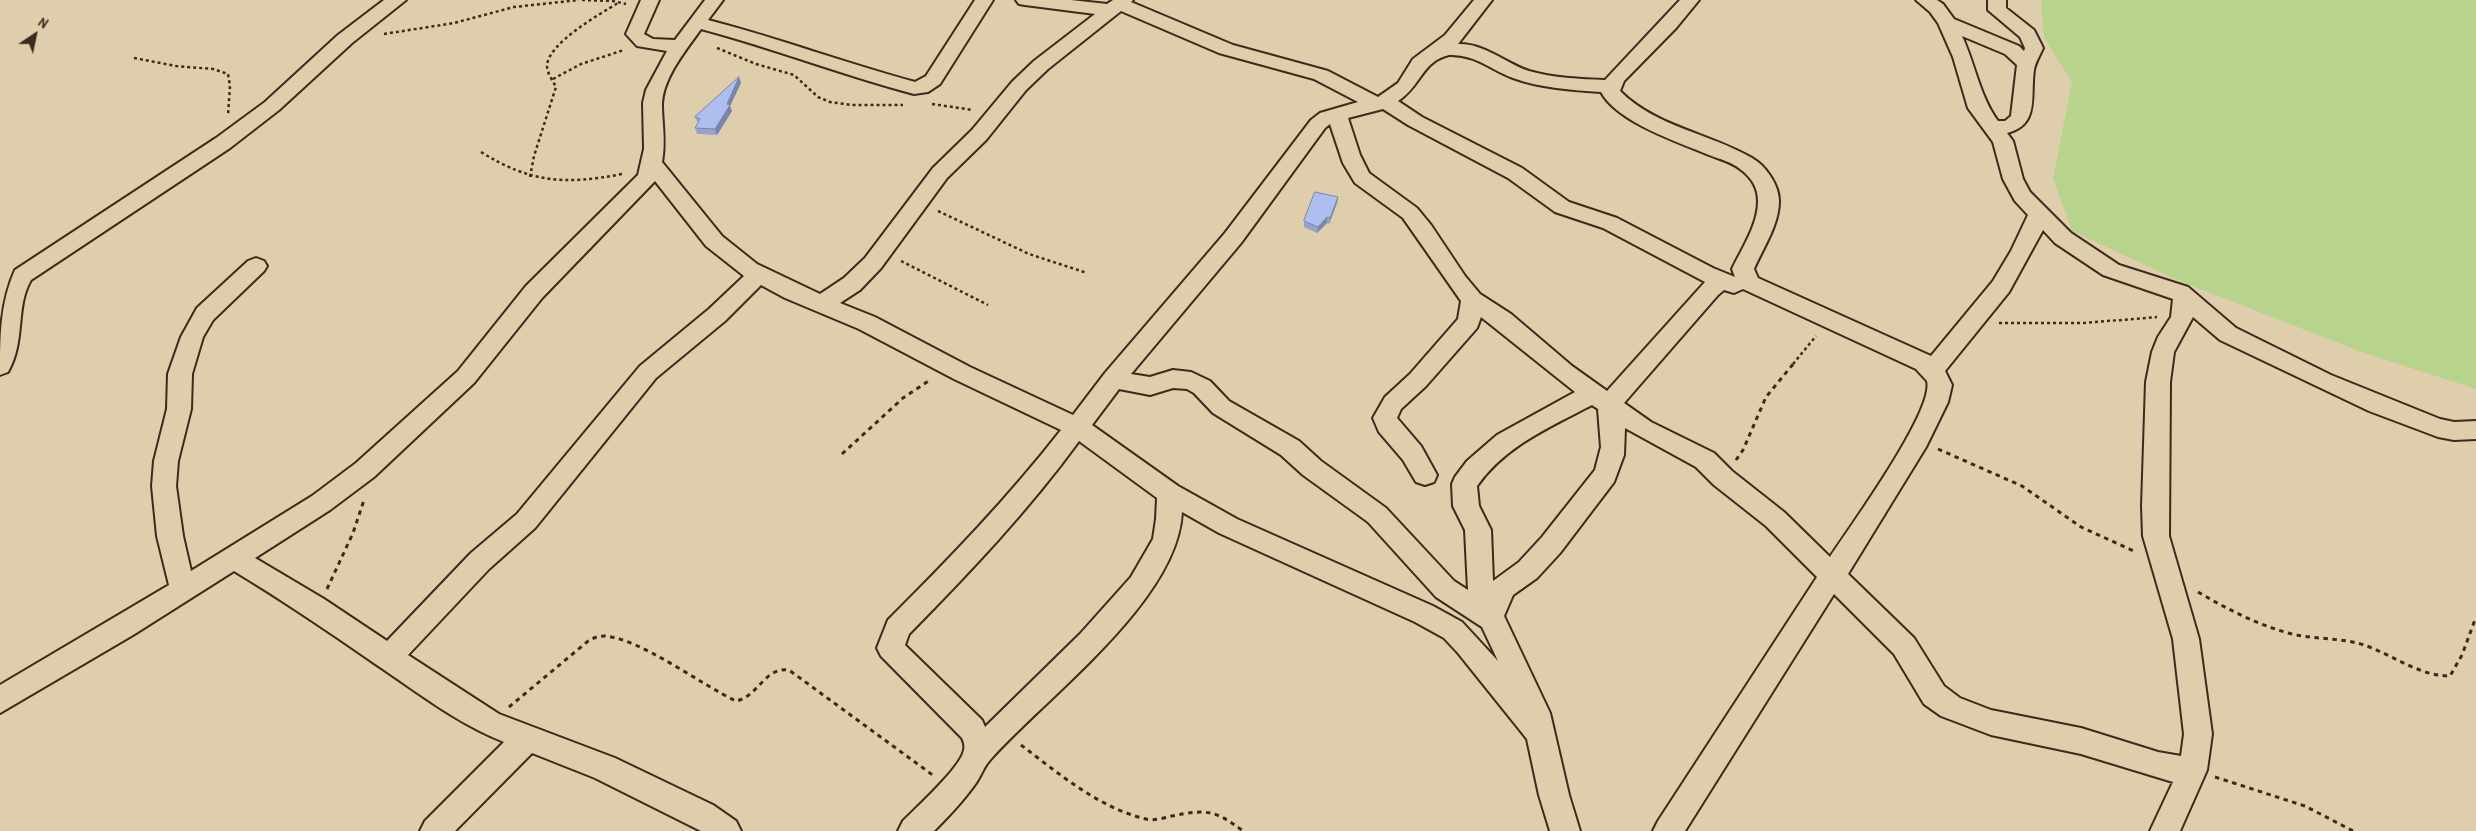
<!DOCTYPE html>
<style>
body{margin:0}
#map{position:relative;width:2476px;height:831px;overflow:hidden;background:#dfceab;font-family:"Patrick Hand",sans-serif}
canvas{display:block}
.north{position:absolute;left:10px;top:10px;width:50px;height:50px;-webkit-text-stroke:4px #dfceab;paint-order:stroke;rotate:34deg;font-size:14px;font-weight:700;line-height:20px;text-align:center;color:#3b2a1e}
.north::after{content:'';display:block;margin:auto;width:18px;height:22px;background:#3b2a1e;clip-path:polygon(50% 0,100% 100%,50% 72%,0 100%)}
</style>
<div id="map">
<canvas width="2476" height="831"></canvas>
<div class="north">N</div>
</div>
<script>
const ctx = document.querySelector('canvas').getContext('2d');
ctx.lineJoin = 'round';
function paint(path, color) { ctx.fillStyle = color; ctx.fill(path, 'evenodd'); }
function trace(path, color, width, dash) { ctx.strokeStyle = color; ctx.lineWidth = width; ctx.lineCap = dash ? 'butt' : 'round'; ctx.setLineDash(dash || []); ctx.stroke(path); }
paint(new Path2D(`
 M2041,0H2476V389L2362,352L2182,282L2072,231L2053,178L2072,82L2044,37Z`), '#b7d38c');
const minor = new Path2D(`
 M384,0H406L352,43L279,110L230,148L31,280C15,307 26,340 8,372L0,375C0,336 0,304 15,270L216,138L265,102L338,35Z
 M641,0H659L644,34L653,39L675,40L705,0H723L708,20C778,38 845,63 915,82L926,76L975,0H993L940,84L928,92L914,94C842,75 773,48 701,29C687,49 663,77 662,104C662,123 666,142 662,162L722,236L757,264L820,294L844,278L865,258L933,168L972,130L1012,82L1034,61L1095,14L1025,5L1019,4L1016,0H1071L1107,4L1113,0H1133L1131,2L1233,45L1328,71L1378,97L1398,83L1413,59L1445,35L1474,0H1492L1458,44C1484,43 1505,63 1529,71C1553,78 1580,79 1605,80L1680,0H1699L1676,28L1624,81L1620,91C1656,127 1709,133 1752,158C1766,166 1779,185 1779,201C1779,225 1763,248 1754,269L1758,278L1931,356L1993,281L2011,251L2028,215L2015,201L2003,179L1993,142L1968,108L1953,57L1938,23L1930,12L1916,0H1937L1943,4L1954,19L2019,46L2024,51L2025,48L2020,37L1988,10V0H2006V8L2034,30L2043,48C2040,55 2035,63 2034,70C2030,96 2040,125 2007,133L2013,141L2023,179L2030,192L2071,233L2119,265L2188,287L2236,328L2331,375L2440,419L2454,422L2476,421V439L2454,440L2438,437L2369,411L2220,340L2193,317L2174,352L2170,382L2169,536L2199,639L2212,734L2207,770L2180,831H2150L2173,782L2081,754L1991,735L1941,716L1924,704L1894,654L1834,594L1685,831H1653L1658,821L1817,577L1766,526L1714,485L1696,467L1625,428L1624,455L1614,482L1560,553L1537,578L1513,595L1504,616L1550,713L1569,795L1580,831H1550L1539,795L1527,739L1458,653L1444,638L1415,622L1219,533L1182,512C1178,601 1046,697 990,760C984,766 981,776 976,783C964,800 949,816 934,831H898L903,821C916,808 961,767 964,750C965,746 964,742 962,738L881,656L877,648L888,620C949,559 1008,498 1061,430L954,379L859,329L785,298L761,285L725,321L656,378L535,528L489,569L408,655L499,714L615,758L713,805L736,821L741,831H701L595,778L532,753L455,831H420L425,821L504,742C456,723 416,691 374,663C328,631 282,600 234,571L133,635L0,713V685L169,585L157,536L152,486L154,461L167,409L168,374L181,337L197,308L248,261L256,258L264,261L267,266L264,271L213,320L203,337L192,374L191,409L178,461L176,486L183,536L191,571L312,496L356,463L458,371L526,286L638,175L644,149L643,103L646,90L667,51L637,46L626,34ZM1121,11L1219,53L1314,79L1358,102L1320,113L1311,120L1225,233L1105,373L1073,415L970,367L875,317L840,303L860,290L881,268L947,178L986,140L1026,90L1048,69ZM1962,36L2005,54L2017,65L2011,116L2005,121H1998C1980,97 1975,64 1962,36ZM1449,55C1475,54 1491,70 1513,78C1541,88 1571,90 1601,92C1617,122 1678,142 1709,155C1719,159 1732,162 1740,169C1751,177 1758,187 1758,201C1758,225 1742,248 1732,269L1735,277L1713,268L1617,218L1569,202L1522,168L1422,117L1398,101C1422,85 1421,62 1449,55ZM1383,109L1408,125L1508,178L1555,212L1603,228L1705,282L1607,391L1572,366L1511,314L1480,294L1465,276L1431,225L1417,208L1369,173L1360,155L1348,118ZM1330,124L1343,163L1355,183L1403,218L1461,301L1458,319L1410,374L1385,397L1373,418L1379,432L1403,460L1416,482L1425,485L1434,482L1437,475L1421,446L1397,418L1401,409L1426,386L1477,328L1481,317L1575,392L1497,435L1467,461L1455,477L1452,484L1453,506L1465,530L1468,590L1454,581L1386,508L1321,461L1299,441L1229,401L1210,381L1191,372L1173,370L1150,377L1131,374L1241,243L1325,128ZM655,181L706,246L744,276L709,309L640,366L517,514L471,553L387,641L324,599L255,558L330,510L374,477L474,383L542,298ZM2043,230L2055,243L2103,275L2173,299L2171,317L2158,337L2152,352L2146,382L2142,506L2143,536L2173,639L2184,734L2181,756L2158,752L2081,728L1991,710L1960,698L1944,686L1914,638L1848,574L1926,447L1948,402L1952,385L1945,371L2009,292ZM1743,289L1916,369L1927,381C1935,410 1849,528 1830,557L1784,512L1732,471L1714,453L1651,422L1624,403L1718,295L1724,290L1734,293ZM1173,388L1187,389L1194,393L1213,413L1281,455L1303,475L1368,522L1436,597L1482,627L1498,661L1462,622L1433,606L1237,519L1178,486L1092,425L1119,389L1150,395ZM1592,405L1598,409L1601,447L1595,470L1542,537L1519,562L1493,581L1491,530L1479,506L1477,486C1505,446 1550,427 1592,405ZM1079,441L1157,498L1156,519L1153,539L1131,577L1080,634L985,727L982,720L908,648L905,645L909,634C969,573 1028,511 1079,441Z`);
trace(minor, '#3b2a1e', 4);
trace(new Path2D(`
 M582,0L613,1L626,4
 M384,34L454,23L514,7L579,0
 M717,48L756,64L794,75L818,97L830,102L852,105H903
 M134,58L176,66L213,69L228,74L230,86L228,115
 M553,79L581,64L624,50
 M932,104L973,110
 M481,152C531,183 565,185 622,174
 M530,177L534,156L556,87C553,81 547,73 547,66C548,43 600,14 618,3
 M938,211L1029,254L1087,273
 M901,261L988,305
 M1999,323H2084L2157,317
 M1793,364L1816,336`), '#3b2a1e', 2.5, [3, 3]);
trace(new Path2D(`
 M1938,449L2022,486L2081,527L2136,552
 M842,454L903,398L930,380
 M1736,460L1743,450L1766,397L1794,363
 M327,589L353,533L364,500
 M2198,592C2227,609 2256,624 2288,633C2313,640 2340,637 2364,645C2393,655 2419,676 2450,676L2462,655L2476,617
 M509,707L587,642C592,638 598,636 605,636C641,639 700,684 736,701C759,696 764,667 789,670L934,776
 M1021,745C1058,773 1099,808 1146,819C1154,821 1164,818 1172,816C1207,809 1215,810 1243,831
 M2215,777L2305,806L2353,831`), '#3b2a1e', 3, [4.5, 4.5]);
paint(minor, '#dfceab');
paint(new Path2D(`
 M739,77L741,83L730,106L732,111L717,135L697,134L695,128L698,123L695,117Z
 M1338,197L1337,203L1329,224L1327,223L1317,233L1304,227V221Z`), '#96a3cd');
paint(new Path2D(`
 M739,77L741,83L730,106L732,111L717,135L715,129Z
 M1338,197L1337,203L1329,224L1330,218Z
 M1327,217V223L1317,233L1318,227Z`), '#7a85a7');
const building = new Path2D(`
 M739,77L727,104L730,105L715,129L695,128L700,119L695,117Z
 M1315,192L1338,197L1330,218L1327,217L1318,227L1304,221Z`);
paint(building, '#aebeee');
trace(building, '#7a85a7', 1);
</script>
